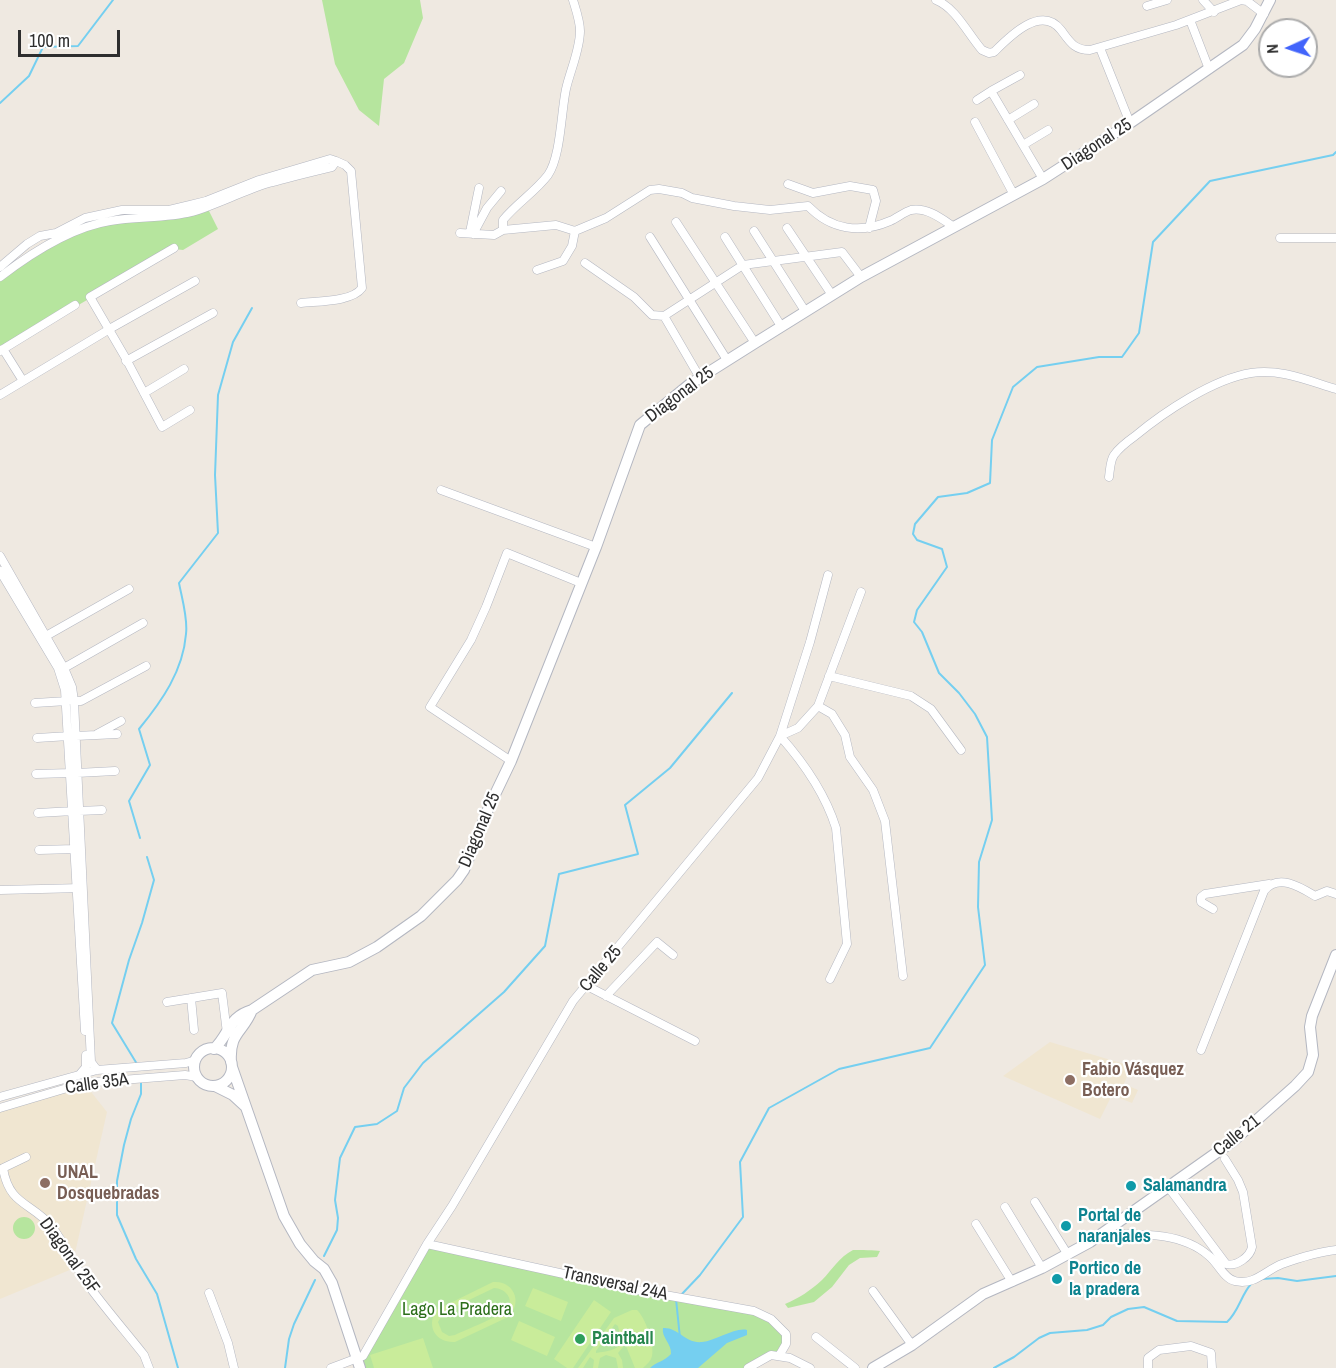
<!DOCTYPE html>
<meta charset="utf-8">
<style>
body{margin:0}
#map{position:relative;width:1336px;height:1368px;overflow:hidden;background:#efe9e1;font-family:"Archivo Narrow",sans-serif}
canvas{display:block}
.north{position:absolute;left:1258px;top:18px;width:60px;height:60px;box-sizing:border-box;background:#fff;border:2px solid #ababab;border-radius:50%;rotate:267deg;font-size:16px;font-weight:700;line-height:24px;text-align:center;color:#2e2e2e}
.north::after{content:'';display:block;margin:auto;width:21px;height:27px;background:#4264fb;clip-path:polygon(50% 0,100% 100%,50% 72%,0 100%)}
.scale{position:absolute;left:18px;top:30px;width:102px;height:27px;box-sizing:border-box;border:3px solid #2e2e2e;border-top:0;padding-left:8px;font-size:18px;line-height:21px;white-space:nowrap;color:#2e2e2e;-webkit-text-stroke:4px #fff;paint-order:stroke}
</style>
<div id="map">
<canvas width="1336" height="1368"></canvas>
<div class="north">N</div>
<div class="scale">100 m</div>
</div>
<script>
const ctx = document.querySelector('canvas').getContext('2d');
ctx.lineJoin = 'round';
function paint(path, color) { ctx.fillStyle = color; ctx.fill(path, 'evenodd'); }
function trace(path, color, width, dash) { ctx.strokeStyle = color; ctx.lineWidth = width; ctx.lineCap = dash ? 'butt' : 'round'; ctx.setLineDash(dash || []); ctx.stroke(path); }
function label(font, color, halo, rows, align = 'center') {
  ctx.font = font + ' "Archivo Narrow",sans-serif'; ctx.lineWidth = 4.5; ctx.setLineDash([]); ctx.textBaseline = 'middle'; ctx.strokeStyle = halo; ctx.fillStyle = color; for (const [text, x, y, turn = 0] of rows) {
    ctx.save(); ctx.translate(x, y); ctx.rotate((+turn || 0) * Math.PI / 180); ctx.textAlign = isNaN(turn) ? turn : align; if (halo) ctx.strokeText(text, 0, 0); ctx.fillText(text, 0, 0); ctx.restore();
  }
}
paint(new Path2D(`
 M1050,1042L1131,1066L1124,1084L1138,1090L1132,1103L1112,1095L1100,1119L1003,1076Z
 M84,1083L107,1112L75,1253L67,1258L72,1269L0,1299V1108Z`), '#f0e6d1');
paint(new Path2D(`
 M322,0H420L423,18L404,63L384,79L379,126L359,110L335,64Z
 M207,207L218,229L183,250L174,249L0,351V277L29,256L98,224Z
 M13 1228a11 11 0 1 1 22 0a11 11 0 1 1-22 0Z
 M427,1244L754,1311L786,1334L779,1356L748,1368H360L363,1356Z
 M853,1250C860,1250 876,1250 880,1251L877,1257L860,1258L849,1265L832,1287L814,1302L788,1308L785,1304C799,1298 810,1291 822,1280C832,1270 839,1257 853,1250Z`), '#b6e59e');
paint(new Path2D(`
 M493,1282C515,1280 524,1305 506,1318L455,1342C436,1343 426,1327 436,1310ZM494,1288C505,1288 516,1300 506,1310C497,1318 467,1329 455,1335L449,1336L442,1332L438,1322L444,1312Z
 M533,1288L568,1302L561,1321L525,1306Z
 M594,1300L611,1312L573,1368H567L554,1359Z
 M632,1310H637C645,1317 655,1345 652,1356C651,1361 647,1364 643,1368H635L626,1346H624L618,1353L622,1360L623,1368H618L616,1358L606,1355L600,1358L598,1368H593L594,1360L590,1357L583,1368H578L614,1318ZM615,1324L618,1326L620,1335L623,1337C621,1351 607,1351 596,1353V1351Z
 M519,1321L555,1337L547,1356L511,1340Z
 M423,1338L433,1368H374L370,1355Z`), '#c9ec9a');
paint(new Path2D(`
 M663,1328C678,1327 686,1344 702,1342C716,1341 735,1327 747,1330V1335L727,1343L698,1368H650C656,1362 665,1361 671,1354C672,1344 661,1337 663,1328Z`), '#75cff0');
trace(new Path2D(`
 M0,103L29,76L43,47L78,46L113,0
 M140,838L129,801L150,765L139,729C162,701 183,671 186,634C188,618 182,599 179,583L218,533L215,475L218,395L233,342L252,308
 M137,1064L112,1023L129,960L142,923L154,880L147,857
 M141,1081V1094L131,1119L124,1145L117,1181V1215L136,1259L157,1294L178,1368
 M324,1256L337,1230L338,1218L335,1200L340,1158L355,1127L377,1124L397,1111L404,1088L423,1063L504,992L545,946L559,874L638,854L625,805L670,768L732,693
 M1262,1279L1278,1278L1297,1281L1336,1276
 M681,1295L700,1275L743,1217L740,1162L769,1108L839,1069L930,1048L985,965L978,907L979,862L992,820L987,737L975,714L959,693L939,673L922,632L914,622L917,610L947,567L942,549L917,540L913,534L915,524L938,497L967,493L990,483L992,440L1013,387L1037,367L1099,357H1122L1139,333L1153,242L1210,181L1333,155L1336,152
 M676,1299L680,1338
 M285,1368L289,1339L294,1324L315,1280
 M994,1368L1014,1357L1039,1338L1050,1333L1087,1330L1103,1325L1111,1317L1128,1309L1144,1307L1177,1321L1227,1322C1239,1311 1241,1295 1251,1284`), '#75cff0', 2);
const street = new Path2D(`
 M936,0C956,8 968,34 982,50L989,53L994,52C1009,37 1041,4 1061,30C1070,42 1074,50 1090,50L1176,25L1241,0L1247,1L1264,14
 M1203,0L1214,12
 M1147,6L1167,0
 M1190,20L1209,69
 M1100,48L1130,123
 M1020,75L991,91L1043,179
 M977,100L991,91
 M1008,120L1034,104
 M975,122L1014,195
 M1023,145L1048,130
 M788,184L813,193L850,186L873,190L876,201L869,228
 M676,222L755,343
 M787,228L832,295
 M503,230V220C517,203 535,192 548,175C561,156 561,112 566,89C570,71 580,50 580,31C580,21 576,10 573,0
 M754,231L805,311
 M470,232L479,188
 M460,233L494,235L503,230L556,225L575,231L606,218L650,190L659,189L682,193L692,198L734,206L770,210L808,206C831,230 860,234 890,221C897,218 904,212 911,210C927,207 942,219 954,227
 M473,234L487,208L501,191
 M650,237L727,360
 M725,237L781,326
 M1280,238H1336
 M174,248L90,297L125,357L162,427L190,410
 M585,263L634,297L652,315L664,316L700,378
 M0,267L27,244L40,236L56,233L85,218L122,210H169L190,205L206,201L259,180L330,159L336,161L332,167C311,172 290,177 269,183C243,191 218,204 192,212C165,219 137,216 110,221C72,227 30,254 0,277
 M537,270L563,261L572,246L575,231
 M301,303C318,301 352,302 362,288L351,171L345,165L336,161
 M664,316L743,265L842,252L861,277
 M3,349L23,381
 M0,351L75,305
 M126,361L213,313
 M144,393L184,369
 M0,395L113,327L195,281
 M1109,477C1110,470 1110,461 1114,455C1119,448 1128,441 1135,436C1164,412 1213,379 1251,373C1280,368 1309,381 1336,389
 M441,490L596,547
 M0,556L64,668L72,687L74,701L91,1062L97,1070
 M0,571L58,668L65,690L85,1031
 M46,636L129,589
 M64,668L143,623
 M829,676L911,696L931,709L961,750
 M74,701H81L146,666
 M35,703L67,701
 M818,706L861,592
 M97,734L121,721
 M76,736L117,734
 M37,738L69,736
 M511,761L430,707L471,640L486,607L507,553L581,583
 M77,773L115,771
 M36,774L71,773
 M79,811L102,810
 M38,813L73,811
 M39,850L75,849
 M0,890L82,888
 M1213,909L1201,902V897L1205,894L1269,884
 M830,979L847,944L836,828C825,793 804,763 780,736L798,728L818,706L832,714L845,735L850,757L873,790L885,821L903,976
 M587,986L695,1041
 M606,996L657,942L673,955
 M191,998L194,1030
 M167,1002L222,993L227,1033
 M1201,1050L1264,891C1278,873 1300,887 1315,896L1327,891L1336,894
 M80,1074L86,1067V1055
 M0,1097L97,1070L186,1063L196,1060
 M0,1108L84,1083L185,1075L197,1077
 M26,1157L3,1168C9,1206 32,1202 52,1227C65,1244 74,1264 86,1282C104,1307 125,1331 144,1355L149,1368
 M1169,1188L1226,1264C1236,1267 1250,1257 1252,1247L1243,1192L1238,1180L1225,1159
 M1035,1202L1068,1255
 M1005,1207L1042,1268
 M976,1224L1012,1282
 M1102,1234C1137,1234 1181,1231 1209,1256C1218,1263 1224,1279 1235,1281C1254,1286 1266,1270 1282,1264C1299,1258 1317,1252 1336,1250
 M427,1244L637,1290L754,1311L771,1319L786,1334V1344L779,1356
 M873,1291L912,1345
 M209,1293L228,1343L234,1368
 M816,1337L855,1368
 M331,1368L363,1356L427,1244L452,1206L573,1001L758,778L780,736L810,642L828,575
 M748,1368L771,1355L790,1358L810,1368
 M1148,1368V1358L1159,1350L1191,1346L1211,1353L1212,1368`);
const secondary = new Path2D(`
 M194 1067a19 19 0 1 1 38 0a19 19 0 1 1-38 0Z
 M214,1049C230,1034 228,1017 252,1010L312,970L349,962L377,947L421,916L457,880L464,870L489,807L511,761L596,547L640,425L690,384L755,343L861,277L1043,179L1130,123L1243,45L1255,29L1270,0
 M231,1062C229,1032 243,1033 252,1010
 M232,1067L284,1216L300,1244L314,1261L324,1269L332,1283L360,1368
 M215,1086L233,1095L246,1107
 M873,1368L912,1345L983,1294L1042,1268L1090,1242L1233,1141L1295,1086L1308,1072L1313,1055L1310,1027L1312,1016L1336,955`);
trace(street, '#b4b7c1', 9);
trace(secondary, '#b4b7c1', 12);
trace(street, '#fff', 8);
trace(secondary, '#fff', 10);
for (const [x, y, r, color] of [
 [1070,1080,6,"#8d6e63"],
 [45,1183,6,"#8d6e63"],
 [1131,1186,6,"#0f9aa8"],
 [1066,1226,6,"#0f9aa8"],
 [1057,1279,6,"#0f9aa8"],
 [580,1339,6,"#2e9e5b"]
]) { const dot = new Path2D(); dot.arc(x, y, r, 0, 2 * Math.PI); ctx.fillStyle = color; ctx.fill(dot); trace(dot, '#fff', 2); }
label('18px', '#2e2e2e', '#fff', [
 ["Diagonal 25",1097,145,-33],
 ["Diagonal 25",680,395,-37],
 ["Diagonal 25",480,830,-67],
 ["Calle 25",601,969,-50],
 ["Calle 35A",97,1084,-8],
 ["Calle 21",1237,1136,-39],
 ["Diagonal 25F",69,1256,54],
 ["Transversal 24A",615,1284,12]
]);
label('bold 18px', '#785e54', '#fff', [
 ["Fabio Vásquez",1082,1070],
 ["Botero",1082,1091],
 ["UNAL",57,1173],
 ["Dosquebradas",57,1194]
], 'left');
label('bold 18px', '#0d838f', '#fff', [
 ["Salamandra",1143,1186],
 ["Portal de",1078,1216],
 ["naranjales",1078,1237],
 ["Portico de",1069,1269],
 ["la pradera",1069,1290]
], 'left');
label('18px', '#2c6e1b', '#fff', [
 ["Lago La Pradera",457,1310]
]);
label('bold 18px', '#27864d', '#fff', [
 ["Paintball",592,1339]
], 'left');
</script>
